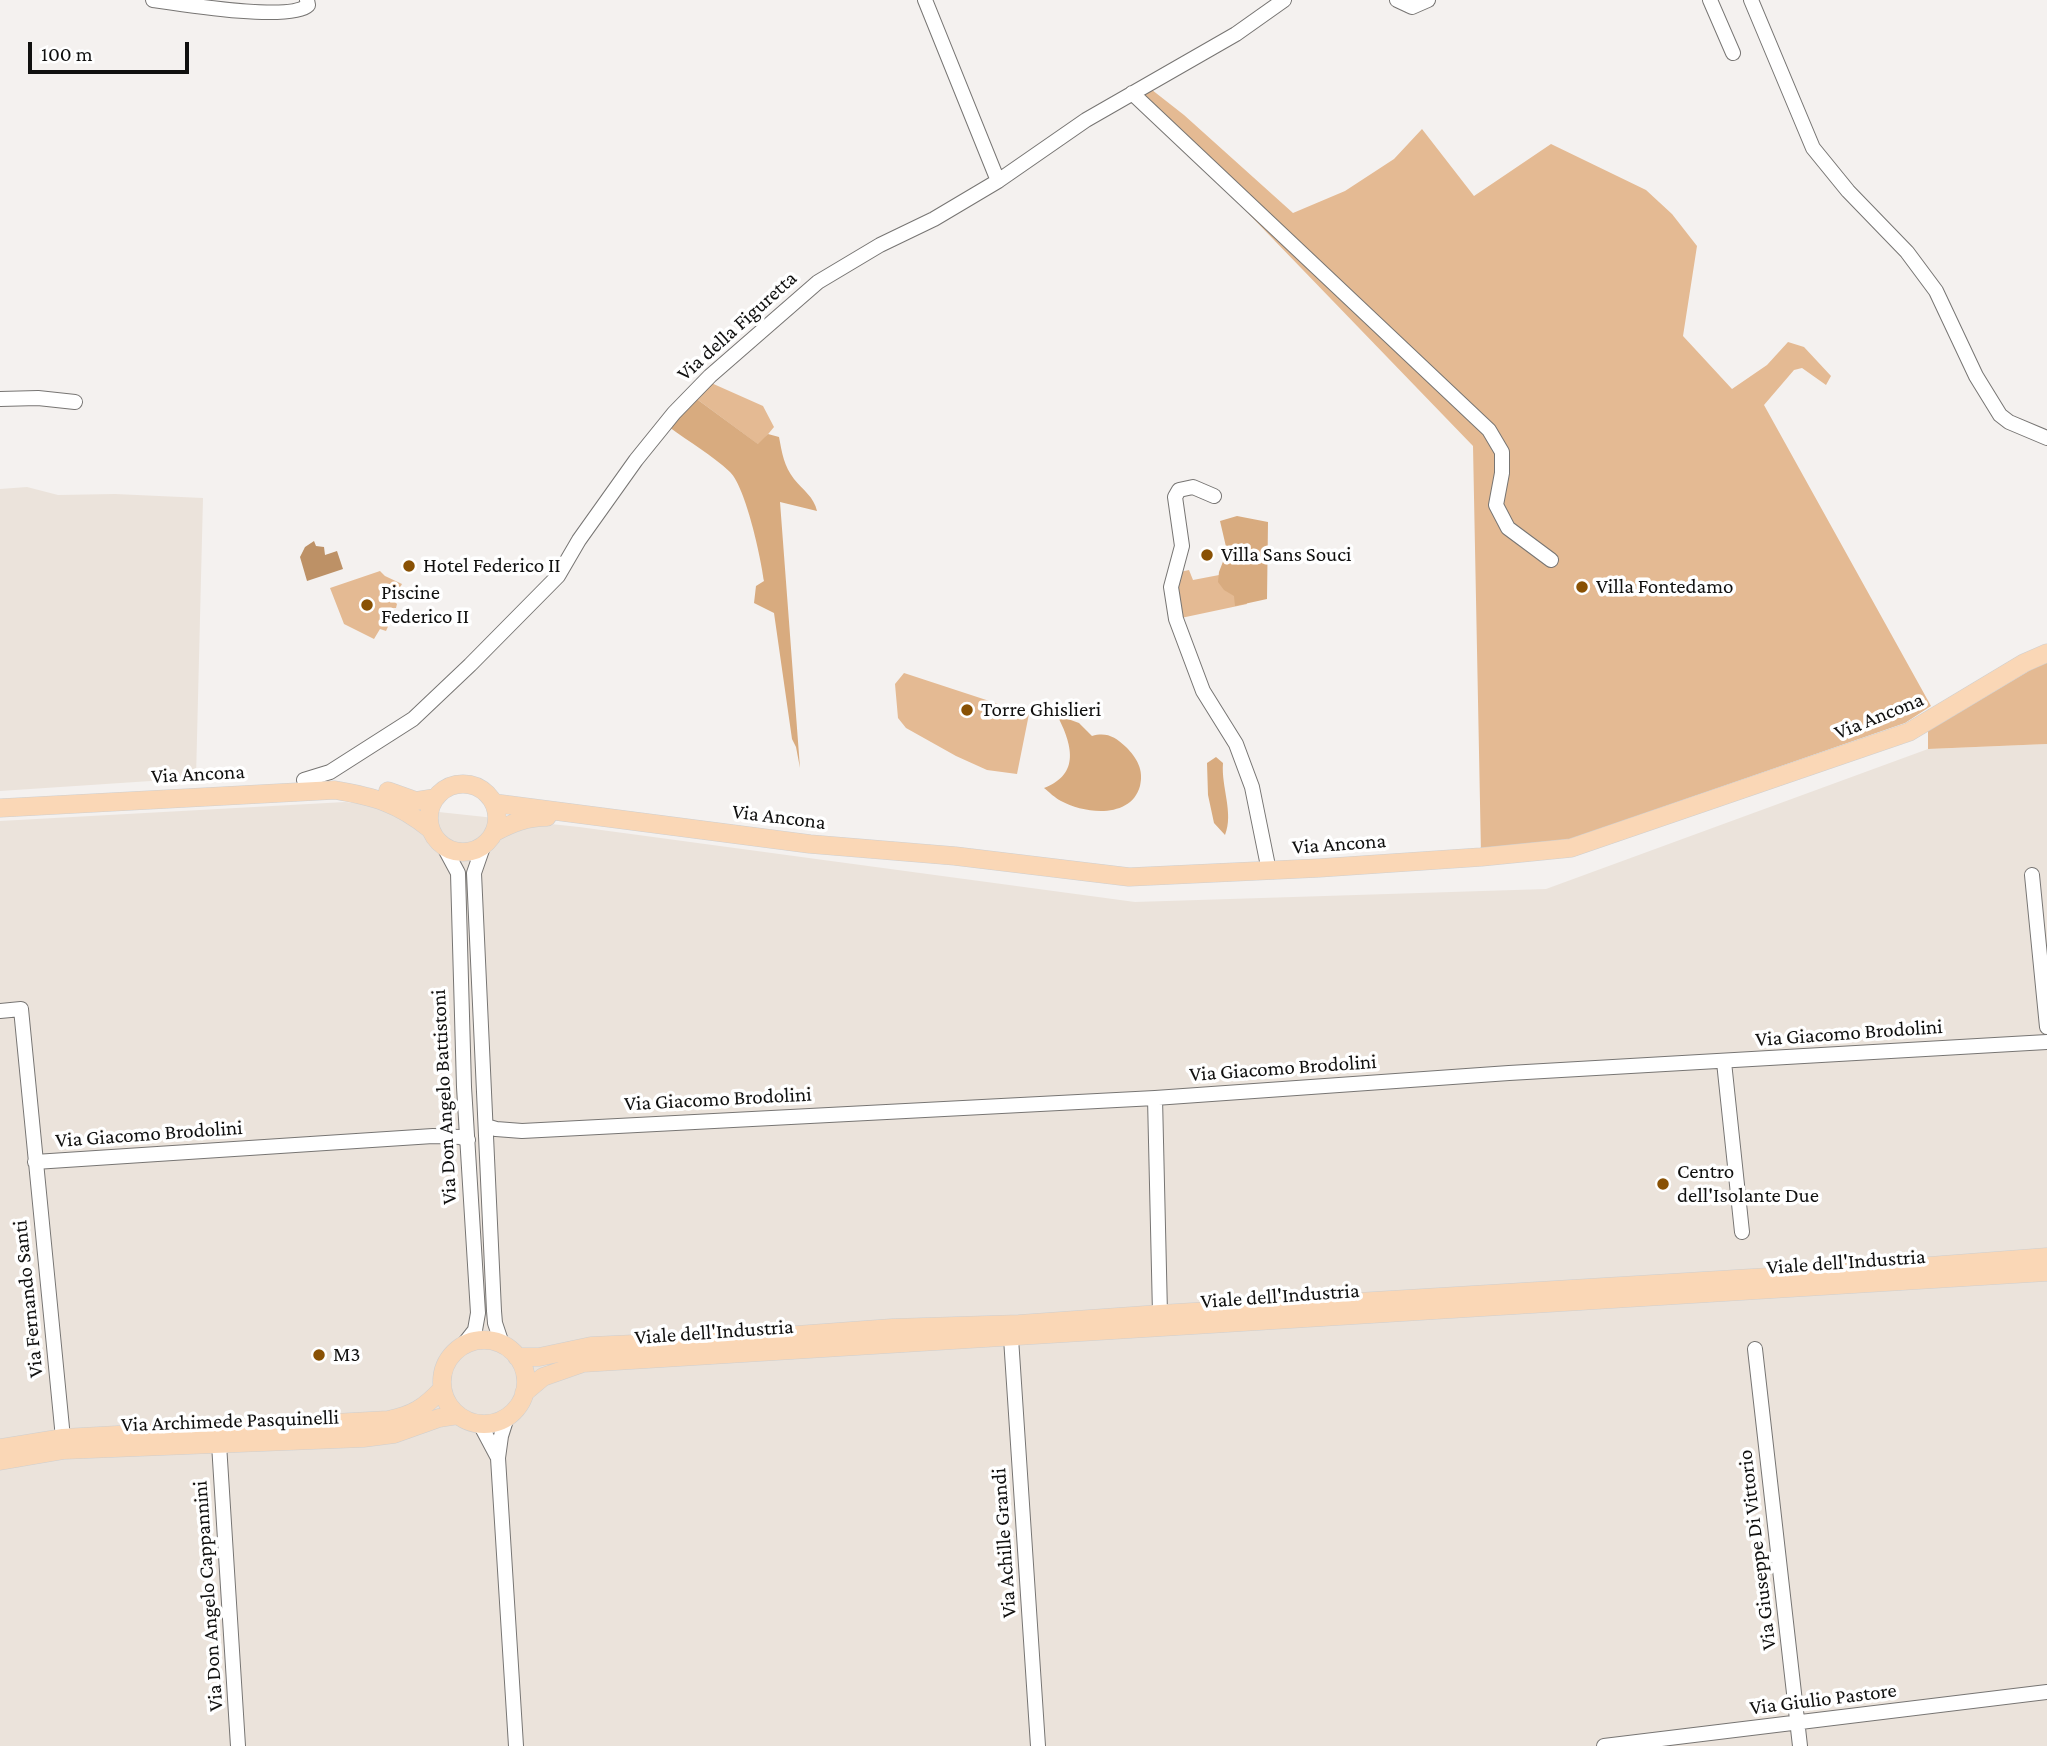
<!DOCTYPE html>
<style>
body{margin:0}
#map{position:relative;width:2047px;height:1746px;overflow:hidden;background:#f4f1ef;font-family:"Crimson Pro",serif}
canvas{display:block}
.scale{position:absolute;left:28px;top:42px;width:161px;height:32px;box-sizing:border-box;border:4px solid #10100f;border-top:0;padding-left:9px;font-size:21px;line-height:24px;white-space:nowrap;color:#10100f;-webkit-text-stroke:5px #fff;paint-order:stroke}
</style>
<div id="map">
<canvas width="2047" height="1746"></canvas>
<div class="scale">100 m</div>
</div>
<script>
const ctx = document.querySelector('canvas').getContext('2d');
ctx.lineJoin = 'round';
function paint(path, color) { ctx.fillStyle = color; ctx.fill(path, 'evenodd'); }
function trace(path, color, width, dash) { ctx.strokeStyle = color; ctx.lineWidth = width; ctx.lineCap = dash ? 'butt' : 'round'; ctx.setLineDash(dash || []); ctx.stroke(path); }
function label(font, color, halo, rows, align = 'center') {
  ctx.font = font + ' "Crimson Pro",serif'; ctx.lineWidth = 7; ctx.setLineDash([]); ctx.textBaseline = 'middle'; ctx.strokeStyle = halo; ctx.fillStyle = color; for (const [text, x, y, turn = 0] of rows) {
    ctx.save(); ctx.translate(x, y); ctx.rotate((+turn || 0) * Math.PI / 180); ctx.textAlign = isNaN(turn) ? turn : align; if (halo) ctx.strokeText(text, 0, 0); ctx.fillText(text, 0, 0); ctx.restore();
  }
}
paint(new Path2D(`
 M27,487L58,495L115,494L203,498L196,778L0,791V489Z
 M2047,744V1746H0V821L345,802L579,827L1135,902L1546,889L1928,749Z`), '#ebe3db');
paint(new Path2D(`
 M1147,86L1184,115L1293,213L1345,191L1394,159L1422,129L1474,196L1551,144L1646,190L1672,214L1697,246L1683,336L1732,389L1767,365L1788,342L1804,347L1831,376L1826,385L1802,368L1794,370L1764,405L1931,706L1905,723L1568,840L1481,854L1473,446L1132,93Z
 M709,382L763,406L774,427L759,445L694,397Z
 M1189,570L1193,580L1240,571L1247,604L1181,618L1176,579L1180,572Z
 M380,571L385,576L402,584L393,600L397,604L396,608H390L395,611L386,631L380,629L374,639L344,624L330,588Z
 M2047,662V744L1928,749V731L2037,666Z
 M904,673L1029,714L1017,774L987,770L956,756L906,728L898,718L895,684Z`), '#e4ba93');
paint(new Path2D(`
 M694,397L758,444L768,434L779,437C782,453 784,466 794,479C803,490 814,497 817,511L780,502L800,768L796,747L792,739L774,613L754,603L756,586L764,581C761,558 746,488 730,472C712,455 689,442 669,427Z
 M1237,516L1268,522L1267,599L1235,606L1234,596L1224,590L1218,582L1219,572L1227,551L1220,521Z
 M1057,715L1079,723L1092,736C1107,732 1115,737 1126,747C1137,758 1144,770 1140,786C1131,819 1085,814 1061,801C1055,798 1049,792 1044,788C1081,774 1072,744 1057,715Z
 M1216,757L1223,763C1221,787 1234,813 1225,835L1214,823L1208,795L1207,763Z`), '#d8ab7f');
paint(new Path2D(`
 M314,541L316,546L324,547L325,555L337,551L343,569L307,581L300,557L305,547Z`), '#bd9166');
const minor = new Path2D(`
 M153,0C180,4 291,22 308,5L307,0
 M925,0L998,181
 M1397,0L1412,7L1428,0
 M1710,0L1733,53
 M1751,0L1813,148L1848,191L1907,252L1936,291L1976,376L2000,415L2009,422L2047,438
 M1132,93L1489,430L1502,452V473L1496,505L1508,528L1551,560
 M0,399L38,398L75,402
 M1214,496L1193,487L1179,490L1175,497L1182,546L1171,587L1176,619L1203,691L1236,744L1252,787L1269,871
 M304,780L330,772L413,719L470,665L558,576L579,540L636,460L674,413L710,376L818,282L880,245L934,219L998,181L1086,120L1236,34L1284,0
 M444,847L458,873L464,1087L478,1313L475,1330L464,1344
 M483,847L474,873L494,1311L495,1323L502,1344
 M2032,875L2047,1027
 M0,1011L21,1009L63,1438
 M1724,1062L1742,1232
 M1155,1098L1160,1314
 M486,1126L496,1129L522,1131L1155,1098L1509,1073L2047,1042
 M35,1162L433,1136L460,1137L468,1140
 M1011,1338L1038,1746
 M1755,1349L1800,1746
 M507,1417L501,1436L498,1458L516,1746
 M480,1424L497,1456
 M219,1444L238,1746
 M1604,1746L2047,1692`);
const major = new Path2D(`
 M429 818a34 34 0 1 1 68 0a34 34 0 1 1-68 0Z
 M388,791L416,801L435,798
 M494,803L810,844L955,856L1129,877L1319,868L1481,857L1571,848L1909,732L2024,663L2047,653
 M0,808L335,790C375,797 398,803 430,829
 M495,832C512,823 527,817 547,817
 M442 1382a42 42 0 1 1 84 0a42 42 0 1 1-84 0Z
 M517,1357H539L591,1346L742,1339L892,1328L1019,1324L1160,1314L1851,1272L2047,1257
 M524,1393L543,1377L583,1363L2047,1272
 M0,1448L63,1438L388,1420C413,1415 424,1408 442,1389
 M0,1461L64,1450L363,1438L394,1434L439,1418L458,1415`);
trace(minor, '#777573', 16);
trace(major, '#cfcfcf', 19);
trace(minor, '#fff', 14);
trace(major, '#fad7b6', 18);
for (const [x, y, r, color] of [
 [1207,555,7,"#895104"],
 [409,566,7,"#895104"],
 [1582,587,7,"#895104"],
 [367,605,7,"#895104"],
 [967,710,7,"#895104"],
 [1663,1184,7,"#895104"],
 [319,1355,7,"#895104"]
]) { const dot = new Path2D(); dot.arc(x, y, r, 0, 2 * Math.PI); ctx.fillStyle = color; ctx.fill(dot); trace(dot, '#fff', 2.5); }
label('21px', '#10100f', '#fff', [
 ["Via della Figuretta",737,326,-42],
 ["Via Ancona",1879,716,-22],
 ["Via Ancona",198,774,-3],
 ["Via Ancona",779,817,7],
 ["Via Ancona",1339,844,-4],
 ["Via Giacomo Brodolini",1849,1033,-4],
 ["Via Giacomo Brodolini",1283,1068,-4],
 ["Via Don Angelo Battistoni",444,1097,-93],
 ["Via Giacomo Brodolini",718,1099,-3],
 ["Via Giacomo Brodolini",149,1134,-4],
 ["Viale dell'Industria",1846,1262,-4],
 ["Viale dell'Industria",1280,1296,-4],
 ["Via Fernando Santi",28,1299,-96],
 ["Viale dell'Industria",714,1332,-4],
 ["Via Archimede Pasquinelli",230,1421,-2],
 ["Via Achille Grandi",1004,1543,-94],
 ["Via Giuseppe Di Vittorio",1757,1550,-97],
 ["Via Don Angelo Cappannini",208,1596,-94],
 ["Via Giulio Pastore",1823,1699,-7]
]);
label('21px', '#10100f', '#fff', [
 ["Villa Sans Souci",1221,555],
 ["Hotel Federico II",423,566],
 ["Villa Fontedamo",1596,587],
 ["Piscine",381,593],
 ["Federico II",381,617],
 ["Torre Ghislieri",981,710],
 ["Centro",1677,1172],
 ["dell'Isolante Due",1677,1196],
 ["M3",333,1355]
], 'left');
</script>
